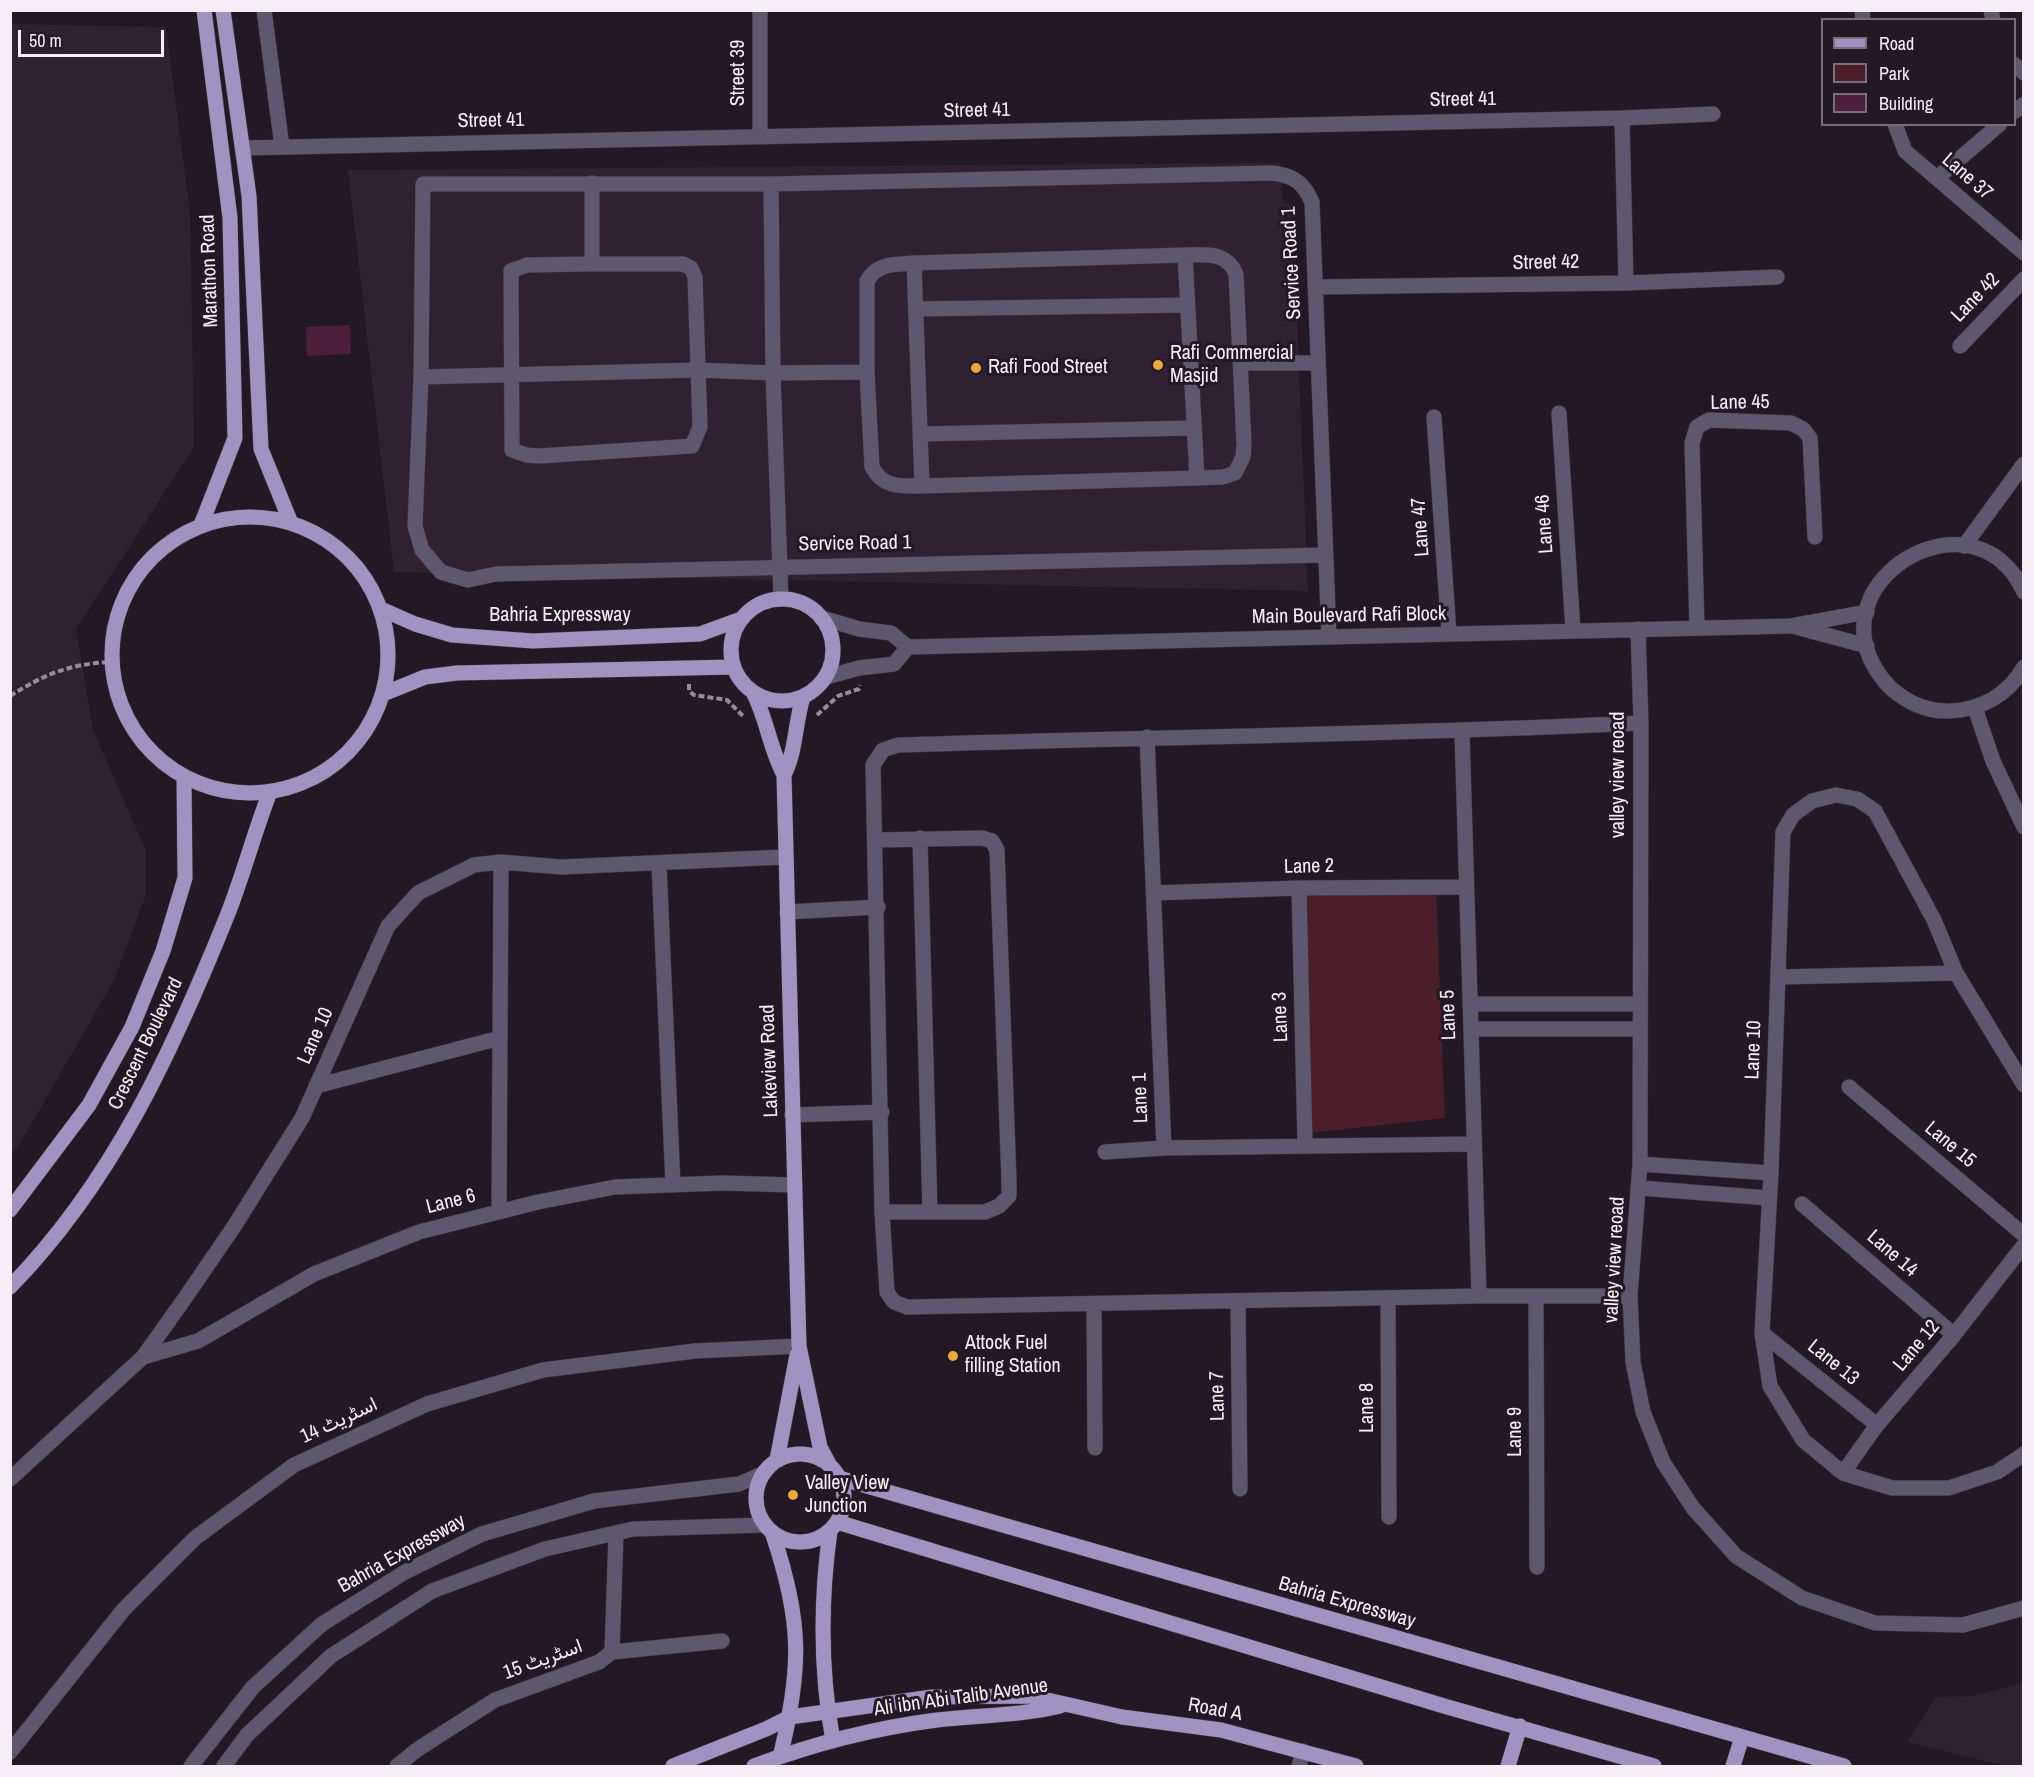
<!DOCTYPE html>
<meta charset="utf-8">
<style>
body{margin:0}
#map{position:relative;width:2034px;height:1777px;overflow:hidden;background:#231925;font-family:"Archivo Narrow",sans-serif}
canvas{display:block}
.frame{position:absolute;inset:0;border:12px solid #f6eef7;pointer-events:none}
.legend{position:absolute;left:1821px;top:18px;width:195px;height:108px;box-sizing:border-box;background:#231925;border:2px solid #776e79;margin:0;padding:8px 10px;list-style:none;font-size:18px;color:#f6eef7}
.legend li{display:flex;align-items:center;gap:12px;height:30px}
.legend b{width:30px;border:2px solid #776e79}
.scale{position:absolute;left:18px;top:30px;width:146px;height:27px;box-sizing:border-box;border:3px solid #f6eef7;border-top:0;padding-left:8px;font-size:18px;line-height:21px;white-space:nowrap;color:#f6eef7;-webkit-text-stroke:4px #231925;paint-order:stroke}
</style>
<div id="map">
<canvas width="2034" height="1777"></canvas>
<div class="frame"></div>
<ul class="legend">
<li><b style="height:8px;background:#9f93c1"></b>Road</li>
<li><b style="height:16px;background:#4b1e29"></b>Park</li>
<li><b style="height:16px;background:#4c1f3c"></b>Building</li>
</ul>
<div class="scale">50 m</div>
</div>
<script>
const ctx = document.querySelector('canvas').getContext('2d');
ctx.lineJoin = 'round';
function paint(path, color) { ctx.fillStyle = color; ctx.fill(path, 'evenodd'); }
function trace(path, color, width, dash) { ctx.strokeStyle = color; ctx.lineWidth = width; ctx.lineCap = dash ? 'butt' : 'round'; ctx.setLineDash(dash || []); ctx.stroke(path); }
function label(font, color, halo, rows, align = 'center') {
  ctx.font = font + ' "Archivo Narrow",Vazirmatn,sans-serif'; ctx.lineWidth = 6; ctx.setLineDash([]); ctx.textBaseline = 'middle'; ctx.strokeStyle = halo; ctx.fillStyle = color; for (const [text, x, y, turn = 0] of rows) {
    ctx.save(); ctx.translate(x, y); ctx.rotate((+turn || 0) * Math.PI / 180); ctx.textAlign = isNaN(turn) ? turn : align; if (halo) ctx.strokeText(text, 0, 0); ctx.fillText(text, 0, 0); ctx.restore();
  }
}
paint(new Path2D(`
 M11,24L166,27L190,213L194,447L76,629L93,730L146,851V895L114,980L24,1137L11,1155Z
 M1280,163L1282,198L1290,205L1293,223L1308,591L394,572L348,170Z
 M2023,1683V1766H2006L1907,1742L1936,1697L1973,1696Z`), '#2f2132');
paint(new Path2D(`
 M1436,888L1445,1118L1309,1133L1304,891Z`), '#4b1e29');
paint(new Path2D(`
 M350,325L351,354L307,356L306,327Z`), '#4c1f3c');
const minor = new Path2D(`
 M264,10L282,147
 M760,10V136
 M1862,10L1863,20
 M1991,10L1993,20
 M2014,64L2024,73
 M2014,112L2024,104
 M1622,118L1626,283
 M1895,124L1905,151L2024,253
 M242,148L1622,118L1713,114
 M1937,178L2000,124
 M771,184L773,373L781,599
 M1185,255C1207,255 1226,251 1236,274L1244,444L1243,457L1235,473L1223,477L1197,478L922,486C901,486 883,488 872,467L867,372V281C878,262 895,265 914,263Z
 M1185,255L1197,478
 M914,263L922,486
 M592,264H683L691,268L695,277L700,427L692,446L539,456L526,455L512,450L511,271L527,265Z
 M592,264V183
 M1315,287L1626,283L1777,277
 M916,309L1188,305
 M1960,346L2024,279
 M1241,363H1318
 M421,377L698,370L773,373L867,372
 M1559,413L1573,631
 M1434,417L1449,634
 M920,434L1193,428
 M1964,546L2024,464
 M1325,555L496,574L468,580L441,572L422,550L415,526L421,377L423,184H771L1272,173C1293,175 1304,183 1312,202L1329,637
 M2024,592C1973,482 1805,585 1885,682C1901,700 1925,712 1949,711C1981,710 2008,695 2024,667
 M822,618L859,629L891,633L908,647
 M1796,627L1867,646
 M1697,628L1692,443L1697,427L1709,420L1791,423L1803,429L1810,438L1815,537
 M1638,629L1641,723L1640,1164L1630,1296L1633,1362L1643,1412L1663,1462L1693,1508L1736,1556L1802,1598L1875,1623L1963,1625L2024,1608
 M908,647L1791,626L1867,612
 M826,677L859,668L894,664L908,647
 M1975,708L1993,761L2024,827
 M1462,732L1479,1296
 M1147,737L1164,1148L1473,1144
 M920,838L930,1212
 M876,840L982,838L992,841L997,850L1009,1181V1196L999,1206L985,1212H882
 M659,864L673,1185
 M1299,888L1305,1145
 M1153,893L1299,888L1465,887
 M787,912L878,907
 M1778,977L1956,973
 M1470,1004H1640
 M1471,1029H1640
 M2024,1085L1956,973L1934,920L1875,811L1857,799L1836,795L1812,801L1793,815L1783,832L1771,1173L1762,1333L1770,1386L1803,1440L1843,1473L1892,1488H1949L1997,1472L2024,1454
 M316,1086L500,1038
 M1849,1087L2024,1235
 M792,1115L882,1112
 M1105,1152L1164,1148
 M1640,1164L1771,1173
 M1640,1188L1769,1198
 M1802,1204L1954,1335
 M499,1212L501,862
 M1630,1296H1479L907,1307L894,1302L887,1292L882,1212L873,765L883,750L898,745C1146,737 1393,735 1641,723
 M1536,1298L1537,1567
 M1388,1300L1389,1517
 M1238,1301L1240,1489
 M1094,1304L1095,1448
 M1762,1333L1877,1425
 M143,1357L198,1341L314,1274L419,1232L538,1202L615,1187L722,1183L795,1185
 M1843,1473L1877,1425L1954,1335L2024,1245
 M10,1479L143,1357L183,1301L235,1225L302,1118L388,926L418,893L474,865L501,862L561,867L784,857
 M612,1652L616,1534
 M10,1752L124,1609L195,1538L294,1465L427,1404L543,1370L695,1351L799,1346
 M191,1766L253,1687L322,1624L405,1572L482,1534L594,1501L739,1484L764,1473
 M224,1766L247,1735L331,1656L432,1591L545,1549L633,1529L765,1525
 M397,1766L418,1749L495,1700L599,1662L612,1652L722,1641
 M1299,1766L1303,1751`);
const major = new Path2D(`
 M223,10L249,196L261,449L291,523
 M112 655a138 138 0 1 1 276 0a138 138 0 1 1-276 0Z
 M201,525L235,438L230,218L204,10
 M731 650a51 51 0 1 1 102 0a51 51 0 1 1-102 0Z
 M381,609L415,624L452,635L533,641L700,634L741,619
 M383,694L425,677L457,673L733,667
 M754,694C767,720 770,749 784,775L799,1346L820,1447L830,1466
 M784,775C796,752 795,723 803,697
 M10,1210L89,1105L132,1027L163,951L185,878L184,776
 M10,1287C113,1182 173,1050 227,916C243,876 254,833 270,792
 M756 1498a44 44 0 1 1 88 0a44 44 0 1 1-88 0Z
 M777,1460L797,1355
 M839,1478L1844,1766
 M837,1522L1444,1706L1654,1766
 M830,1531C820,1603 820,1670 833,1741
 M773,1535C802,1621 802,1668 780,1757
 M673,1766L766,1729L790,1717L932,1697L1030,1696L1122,1717L1221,1730L1356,1766
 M754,1766C813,1744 874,1728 937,1720C979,1715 1019,1716 1060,1706
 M1508,1766L1520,1726
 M1733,1766L1742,1737`);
trace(minor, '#3c333e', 16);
trace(major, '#3c333e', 16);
trace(new Path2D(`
 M689,684V691L694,695L727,700L743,716
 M10,696C45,674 69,664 111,662
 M817,715L838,696L859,689L860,685`), '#968d98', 4, [6, 3]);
trace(minor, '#5d586e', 15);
trace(major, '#9f93c1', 15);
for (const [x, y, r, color] of [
 [1158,365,6,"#ebaa39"],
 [976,368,6,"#ebaa39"],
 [953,1356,6,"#ebaa39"],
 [793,1495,6,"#ebaa39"]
]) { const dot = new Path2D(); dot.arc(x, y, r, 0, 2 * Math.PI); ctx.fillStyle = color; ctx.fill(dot); trace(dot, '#231925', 2); }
label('20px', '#f6eef7', '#231925', [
 ["Street 39",739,73,-90],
 ["Street 41",1463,100,-1],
 ["Street 41",977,111,-1],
 ["Street 41",491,121,-1],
 ["Lane 37",1967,177,41],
 ["Service Road 1",1292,263,-93],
 ["Street 42",1546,263,-1],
 ["Marathon Road",210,271,-92],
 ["Lane 42",1976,298,-46],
 ["Lane 45",1740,403,-1],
 ["Lane 46",1545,524,-94],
 ["Lane 47",1421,527,-94],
 ["Service Road 1",855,544,-1],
 ["Bahria Expressway",560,616],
 ["Main Boulevard Rafi Block",1349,616,-1],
 ["valley view reoad",1619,775,-90],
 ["Lane 2",1309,867,-1],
 ["Lane 5",1449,1015,-92],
 ["Lane 3",1281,1017,-92],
 ["Lane 10",316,1036,-66],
 ["Crescent Boulevard",146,1044,-64],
 ["Lane 10",1754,1050,-88],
 ["Lakeview Road",770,1061,-92],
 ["Lane 1",1141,1098,-92],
 ["Lane 15",1950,1145,40],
 ["Lane 6",451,1202,-14],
 ["Lane 14",1892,1254,41],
 ["valley view reoad",1615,1260,-87],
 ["Lane 12",1917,1346,-50],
 ["Lane 13",1833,1363,39],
 ["Lane 7",1218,1396,-91],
 ["Lane 8",1368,1408,-90],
 ["اسٹریٹ 14",339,1421,-25],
 ["Lane 9",1516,1432,-90],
 ["Bahria Expressway",402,1554,-29],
 ["Bahria Expressway",1347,1603,16],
 ["اسٹریٹ 15",543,1660,-20],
 ["Ali ibn Abi Talib Avenue",961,1698,-8],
 ["Road A",1215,1710,10]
]);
label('20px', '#f6eef7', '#231925', [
 ["Rafi Commercial",1170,354],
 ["Masjid",1170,377],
 ["Rafi Food Street",988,368],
 ["Attock Fuel",965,1344],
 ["filling Station",965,1367],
 ["Valley View",805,1484],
 ["Junction",805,1507]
], 'left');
</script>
